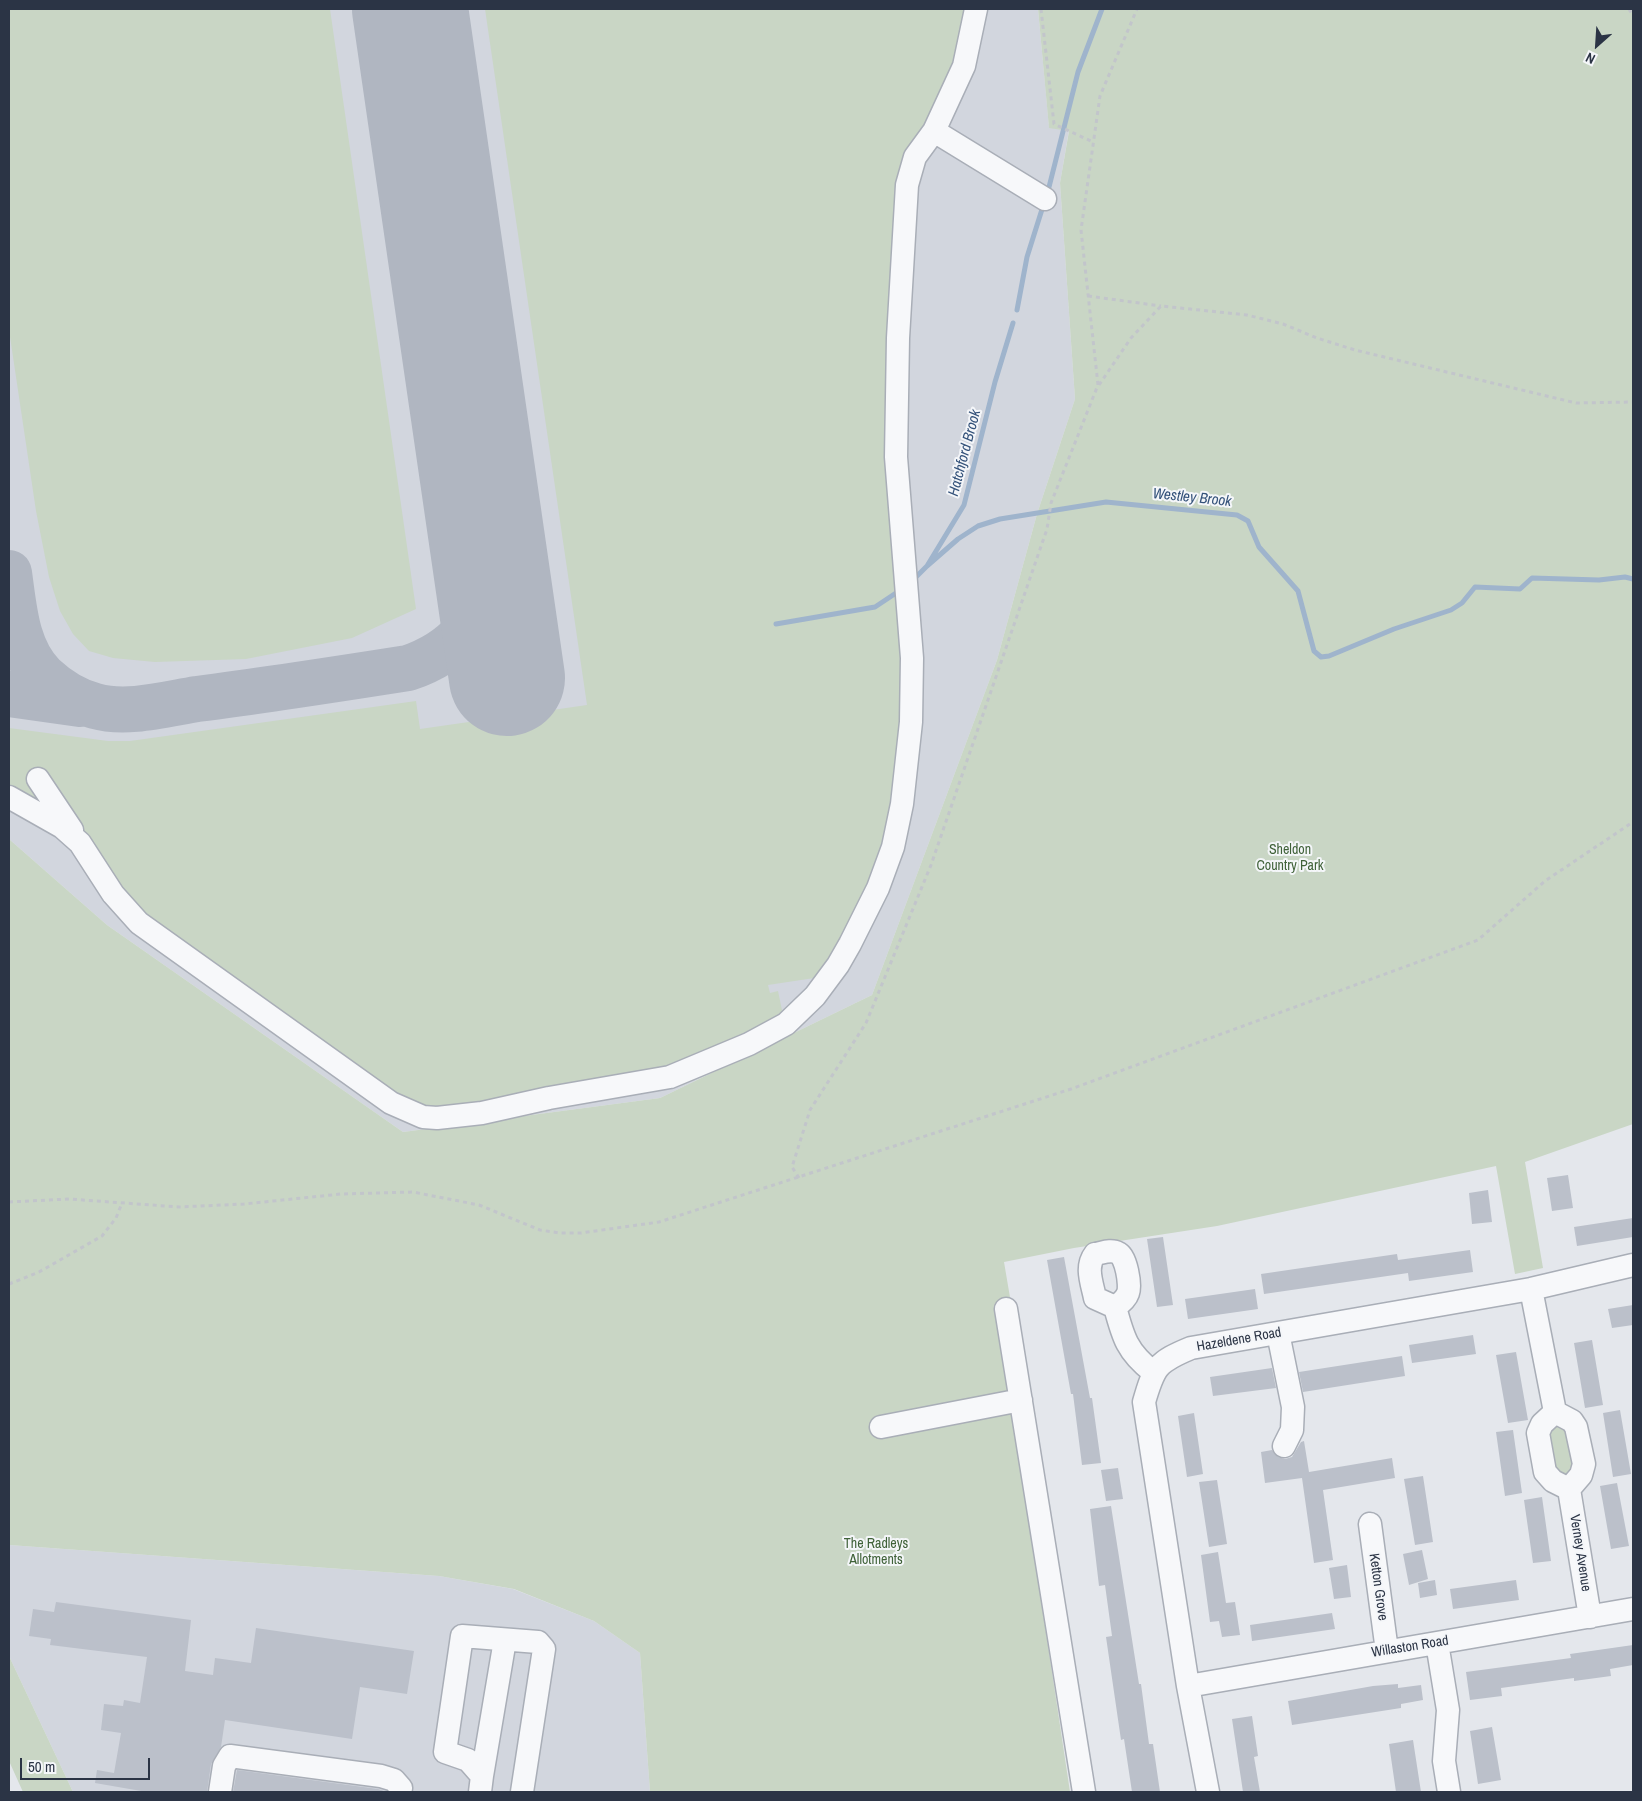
<!DOCTYPE html>
<style>
body{margin:0}
#map{position:relative;width:1642px;height:1801px;overflow:hidden;background:#e4e7ec;font-family:"Archivo Narrow",sans-serif}
canvas{display:block}
.frame{position:absolute;inset:0;border:10px solid #2b3445;pointer-events:none}
.north{position:absolute;left:1572px;top:20px;width:50px;height:50px;-webkit-text-stroke:4px #f4f6f9;paint-order:stroke;rotate:206deg;font-size:14px;font-weight:700;line-height:20px;text-align:center;color:#2b3445}
.north::after{content:'';display:block;margin:auto;width:18px;height:22px;background:#2b3445;clip-path:polygon(50% 0,100% 100%,50% 72%,0 100%)}
.scale{position:absolute;left:20px;top:1758px;width:130px;height:22px;box-sizing:border-box;border:2px solid #2b3445;border-top:0;padding-left:6px;font-size:15px;line-height:18px;white-space:nowrap;color:#2b3445;-webkit-text-stroke:4px #f4f6f9;paint-order:stroke}
</style>
<div id="map">
<canvas width="1642" height="1801"></canvas>
<div class="frame"></div>
<div class="north">N</div>
<div class="scale">50 m</div>
</div>
<script>
const ctx = document.querySelector('canvas').getContext('2d');
ctx.lineJoin = 'round';
function paint(path, color) { ctx.fillStyle = color; ctx.fill(path, 'evenodd'); }
function trace(path, color, width, dash) { ctx.strokeStyle = color; ctx.lineWidth = width; ctx.lineCap = dash ? 'butt' : 'round'; ctx.setLineDash(dash || []); ctx.stroke(path); }
function label(font, color, halo, rows, align = 'center') {
  ctx.font = font + ' "Archivo Narrow",sans-serif'; ctx.lineWidth = 4; ctx.setLineDash([]); ctx.textBaseline = 'middle'; ctx.strokeStyle = halo; ctx.fillStyle = color; for (const [text, x, y, turn = 0] of rows) {
    ctx.save(); ctx.translate(x, y); ctx.rotate((+turn || 0) * Math.PI / 180); ctx.textAlign = isNaN(turn) ? turn : align; if (halo) ctx.strokeText(text, 0, 0); ctx.fillText(text, 0, 0); ctx.restore();
  }
}
paint(new Path2D(`
 M9,9H1038L1049,127L1069,130L1060,183L1075,399L1037,514L997,660L872,995L660,1098L403,1132L107,925L9,839Z
 M9,1545L439,1576L513,1589L594,1621L640,1653L650,1792H73L9,1656Z`), '#d2d6de');
paint(new Path2D(`
 M9,9H330L416,609L352,638L246,659L155,662L113,658L89,651L73,634L60,611L49,577L36,511L9,330Z
 M485,9H969C956,67 932,113 906,166V669L888,844L821,977L768,985L770,993L778,991L783,1015L762,1024L683,1067L464,1110L414,1108L122,898L9,789V728L108,741H130L416,701L420,729L587,705Z
 M1038,9H1633V1124L1525,1162L1543,1268L1515,1274L1496,1166L1217,1226L1074,1248L1004,1262L1023,1374L1010,1392L1070,1792H650L640,1653L594,1621L514,1589L439,1576L9,1545V839L107,925L403,1132L660,1098L872,995L997,660L1037,514L1075,399L1060,183L1069,131L1049,128Z
 M1558,1424L1569,1428L1577,1471L1570,1478L1554,1475L1547,1428Z
 M9,1656L73,1792H23L9,1761Z`), '#c9d6c5');
trace(new Path2D(`
 M1047,195L1078,72L1102,9
 M1017,310L1027,257L1044,203
 M927,566L958,539L978,526L1000,519L1106,502L1237,515L1248,521L1259,547L1298,591L1314,651L1321,657L1329,656L1394,629L1451,610L1462,603L1475,587L1520,589L1532,578L1599,580L1625,577L1633,579
 M912,581L927,566L964,505L995,382L1013,323
 M776,624L875,607L899,591`), '#9fb4cc', 5);
trace(new Path2D(`
 M9,573C14,608 16,649 43,676C58,690 76,701 95,706C127,715 166,704 197,699C268,690 338,679 408,668C455,652 483,621 491,571
 M9,694L80,704`), '#b0b6c1', 46);
trace(new Path2D(`
 M410,9L507,678`), '#b0b6c1', 116);
paint(new Path2D(`
 M1568,1175L1573,1208L1552,1211L1547,1178Z
 M1488,1190L1492,1222L1472,1224L1469,1193Z
 M1633,1218V1237L1577,1246L1574,1227Z
 M1163,1237L1173,1305L1157,1307L1147,1239Z
 M1470,1250L1473,1272L1409,1281L1408,1273L1264,1294L1261,1274L1397,1254L1398,1260Z
 M1064,1257L1090,1398H1092L1101,1463L1082,1465L1073,1394H1071L1047,1260Z
 M1255,1289L1258,1309L1188,1319L1185,1299Z
 M1633,1305V1325L1612,1328L1608,1309Z
 M1473,1335L1476,1354L1412,1363L1409,1345Z
 M1592,1340L1603,1405L1585,1408L1574,1343Z
 M1516,1352L1528,1420L1508,1423L1496,1355Z
 M1402,1356L1405,1376L1303,1392L1299,1372Z
 M1272,1368L1276,1388L1213,1396L1210,1377Z
 M1620,1410L1631,1474L1613,1477L1603,1413Z
 M1194,1413L1203,1474L1187,1477L1178,1416Z
 M1513,1430L1522,1493L1505,1496L1496,1432Z
 M1304,1441L1309,1472L1392,1458L1395,1478L1323,1490L1333,1560L1314,1563L1302,1478L1265,1483L1261,1452L1272,1450L1278,1457L1285,1459L1292,1457L1301,1442Z
 M1118,1468L1123,1499L1106,1501L1101,1470Z
 M1423,1476L1433,1542L1415,1545L1404,1479Z
 M1217,1480L1227,1544L1209,1547L1199,1482Z
 M1617,1483L1629,1546L1611,1549L1600,1486Z
 M1542,1497L1551,1561L1533,1563L1524,1500Z
 M1111,1506L1139,1684H1141L1149,1744H1153L1160,1792H1132L1124,1739L1121,1740L1106,1637L1112,1636L1105,1585L1099,1586L1090,1509Z
 M1422,1550L1428,1579L1409,1585L1403,1554Z
 M1218,1552L1226,1603L1235,1602L1240,1635L1222,1637L1219,1621L1210,1622L1201,1555Z
 M1347,1565L1351,1597L1334,1599L1329,1568Z
 M1435,1580L1437,1595L1420,1598L1418,1583Z
 M1516,1580L1519,1600L1453,1609L1450,1589Z
 M56,1602L191,1620L185,1671L213,1675L215,1658L251,1663L256,1628L414,1651L407,1694L360,1687L352,1739L225,1720L221,1747L211,1764L207,1792H147L95,1783L97,1770L114,1773L121,1733L101,1730L104,1704L123,1706L124,1700L140,1703L147,1657L50,1645L51,1639L29,1636L33,1609L54,1612Z
 M1332,1613L1335,1629L1252,1641L1250,1625Z
 M1633,1645V1665L1610,1669L1611,1676L1574,1681V1678L1501,1688L1502,1696L1470,1700L1466,1672L1571,1658L1570,1654Z
 M1398,1684V1688L1421,1685L1423,1700L1401,1704V1708L1292,1725L1288,1701L1373,1686Z
 M1252,1716L1258,1756L1254,1757L1260,1792H1243L1232,1719Z
 M1492,1727L1501,1780L1478,1784L1470,1731Z
 M1413,1740L1421,1792H1396L1389,1744Z
 M237,1770L378,1789L387,1792H233Z`), '#bbc0ca');
const minor = new Path2D(`
 M934,131L1045,199
 M38,779L72,830
 M9,797L62,827L80,843L113,894L139,923L391,1103L423,1117L437,1118L482,1113L549,1098L670,1077L749,1044L786,1024L815,996L838,965L850,944L878,888L893,847L902,804L911,722L912,658L896,457L898,338L907,185L915,157L934,131L964,66L976,9
 M1531,1289L1555,1412L1572,1421L1576,1427L1584,1464L1581,1475L1569,1489L1590,1617
 M1115,1307C1121,1303 1126,1299 1128,1293C1131,1285 1126,1256 1118,1253C1111,1249 1102,1253 1095,1254C1085,1267 1092,1283 1095,1298L1115,1307C1123,1337 1127,1352 1153,1372
 M1006,1309L1084,1792
 M1278,1333L1293,1407L1292,1430L1284,1446
 M1555,1412L1542,1424L1538,1433L1545,1472L1553,1481L1569,1489
 M881,1427L1021,1400
 M1370,1524L1387,1651
 M1437,1643L1448,1710L1444,1761L1449,1792
 M1188,1686L1633,1609
 M482,1776L505,1640
 M220,1792L224,1766L230,1756L381,1776L394,1780L401,1788L400,1792
 M480,1792L482,1776L468,1760L445,1752L462,1636L538,1642L544,1649L522,1792
 M1208,1792L1188,1686L1144,1402C1154,1367 1157,1362 1191,1348L1531,1289L1633,1265`);
trace(minor, '#a9aeb7', 25);
trace(new Path2D(`
 M1041,9L1054,124L1093,142
 M1629,9L1633,16
 M1088,296L1161,306
 M1099,385L1131,338L1161,306L1247,315L1283,324L1317,338L1355,350L1576,403L1633,402
 M799,1178L792,1167L810,1110L866,1023L931,865L1047,529L1051,503L1098,385L1081,230L1100,96L1137,9
 M9,1202L69,1199L179,1207L244,1204L341,1194L413,1192L479,1205L540,1230L560,1233H581L659,1222L1071,1089L1478,940L1545,881L1633,822
 M9,1284L39,1272L102,1236L116,1218L122,1203`), '#c2c5cb', 3, [4, 4]);
trace(minor, '#f7f8fa', 22);
label('14px', '#3f6138', '#f4f6f9', [
 ["Sheldon",1290,850],
 ["Country Park",1290,866],
 ["The Radleys",876,1544],
 ["Allotments",876,1560]
]);
label('14px', '#2b3445', '#f4f6f9', [
 ["Hazeldene Road",1239,1340,-10],
 ["Verney Avenue",1580,1553,81],
 ["Ketton Grove",1378,1587,82],
 ["Willaston Road",1410,1647,-9]
]);
label('italic 15px', '#34527a', '#f4f6f9', [
 ["Hatchford Brook",965,453,-75],
 ["Westley Brook",1192,498,6]
]);
</script>
